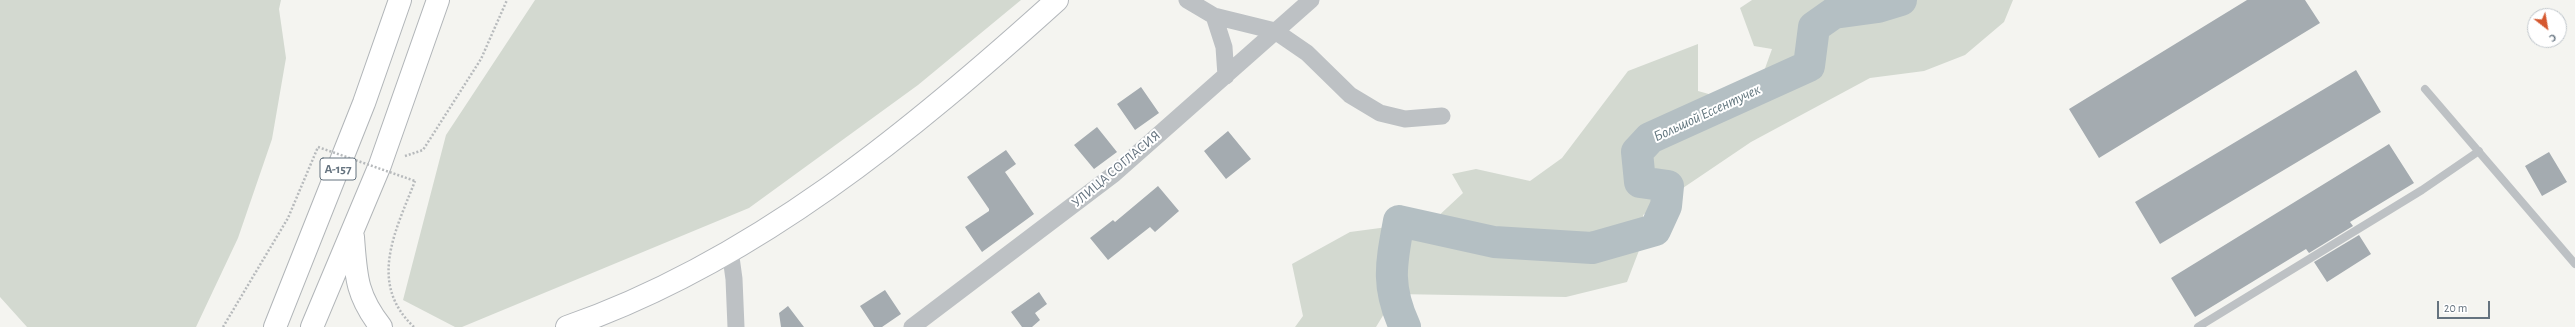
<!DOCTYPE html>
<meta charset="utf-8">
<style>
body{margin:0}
#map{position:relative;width:2575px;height:327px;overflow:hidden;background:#f4f4f0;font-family:"Alegreya Sans",sans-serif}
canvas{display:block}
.north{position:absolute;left:2527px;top:8px;width:40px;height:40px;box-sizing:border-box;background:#fff;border:1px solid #c1c7cc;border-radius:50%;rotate:149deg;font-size:11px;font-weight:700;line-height:16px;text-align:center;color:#65737f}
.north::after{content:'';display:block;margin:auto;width:14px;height:18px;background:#d5582f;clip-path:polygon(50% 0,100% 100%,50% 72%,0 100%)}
.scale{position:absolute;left:2437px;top:301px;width:53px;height:18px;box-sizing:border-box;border:2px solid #65737f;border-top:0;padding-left:5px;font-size:12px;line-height:14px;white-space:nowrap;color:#65737f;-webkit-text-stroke:3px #fff;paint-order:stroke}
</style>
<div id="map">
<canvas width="2575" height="327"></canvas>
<div class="north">С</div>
<div class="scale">20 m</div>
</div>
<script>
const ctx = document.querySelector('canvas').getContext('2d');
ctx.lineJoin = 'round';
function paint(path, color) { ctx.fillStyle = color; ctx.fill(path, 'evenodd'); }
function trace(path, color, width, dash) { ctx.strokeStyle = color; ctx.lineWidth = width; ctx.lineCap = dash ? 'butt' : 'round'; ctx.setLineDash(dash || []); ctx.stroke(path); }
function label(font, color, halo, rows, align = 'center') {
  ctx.font = font + ' "Alegreya Sans",sans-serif'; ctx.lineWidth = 4; ctx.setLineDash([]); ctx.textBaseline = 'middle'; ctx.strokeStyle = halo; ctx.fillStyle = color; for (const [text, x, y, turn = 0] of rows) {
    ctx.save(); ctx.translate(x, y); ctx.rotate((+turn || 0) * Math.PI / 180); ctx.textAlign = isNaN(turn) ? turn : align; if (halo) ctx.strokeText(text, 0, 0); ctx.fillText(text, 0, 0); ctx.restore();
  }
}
paint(new Path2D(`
 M0,0H281L279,9L286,58L272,139L238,238L196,327H27L0,297Z
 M535,0H1021L918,85L749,208L462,327H455L403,300L446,135Z
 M1752,0H2013L2004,22L1965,55L1924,71L1870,78L1751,142L1643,215V240L1627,282L1566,297L1396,294L1376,327H1295L1303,316L1292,264L1350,232L1433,221L1463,193L1452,174L1476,169L1530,181L1562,158L1628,71L1698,44V91L1723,98L1758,88L1772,49L1754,46L1740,8Z`), '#d3d9d0');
trace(new Path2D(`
 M1405,327C1386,286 1391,264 1399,221L1494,242L1592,248L1655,230L1666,206L1668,186L1640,182L1637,152L1650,138L1809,66L1814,27L1834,13L1878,7L1901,0`), '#b4bfc3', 32);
paint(new Path2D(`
 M2247,0H2305L2320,23L2099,158L2069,109Z
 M2356,70L2381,112L2160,244L2135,202Z
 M1141,87L1159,113L1135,130L1117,104Z
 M1097,127L1117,152L1094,169L1074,145Z
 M1228,131L1251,159L1226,179L1204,151Z
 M2389,144L2414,183L2350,222L2353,226L2309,253L2306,249L2195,317L2171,278Z
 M1006,150L1016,164L1005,172L1034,214L982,252L965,227L989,211V209L967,177Z
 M2549,152L2567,182L2542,196L2525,166Z
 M1158,186L1179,211L1155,232L1150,227L1108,260L1090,238L1113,220L1115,222Z
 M2359,235L2371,254L2327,282L2314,262Z
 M885,290L901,314L882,327H874L860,306Z
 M1039,292L1047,304L1035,313L1040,320L1032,327H1022L1011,312Z
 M788,306L804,327H781L779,313Z`), '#a4abb0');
const secondary = new Path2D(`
 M567,327C754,262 912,131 1057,0`);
const primary = new Path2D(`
 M353,237C356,276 356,295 381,327
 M275,327L364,103L400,0
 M312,327L380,165L438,0`);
trace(secondary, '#b2b6ba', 24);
trace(primary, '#b1b5b8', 24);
trace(new Path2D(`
 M405,156L423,150L481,59L507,0
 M223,327L288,218L318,147
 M414,327C367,283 396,230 415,181`), '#b7babc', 2.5, [2, 2]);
trace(new Path2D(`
 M2425,89L2575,264
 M2198,327L2422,190L2479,151`), '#bdc1c4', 8);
trace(new Path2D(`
 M1187,0L1214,16L1275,31L1307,53L1350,95L1380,113L1405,119L1442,116
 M1214,16L1224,47L1226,76
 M730,250L734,279L736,327
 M912,327L1114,174L1311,0`), '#bdc1c4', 17);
trace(secondary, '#fff', 22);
trace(primary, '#fff', 22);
trace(new Path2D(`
 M318,147L415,181`), '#b7babc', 2.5, [2, 2]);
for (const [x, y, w] of [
 [338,169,36]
]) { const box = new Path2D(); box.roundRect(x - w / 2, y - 11, w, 22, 3); ctx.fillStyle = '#fff'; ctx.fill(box); trace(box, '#65737f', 1); }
label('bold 13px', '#65737f', null, [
 ["А-157",338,169]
]);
label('14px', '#65737f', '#fff', [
 ["УЛИЦА СОГЛАСИЯ",1116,169,-40]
]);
label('italic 15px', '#61757d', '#fff', [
 ["Большой Ессентучек",1707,113,-25]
]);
</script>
